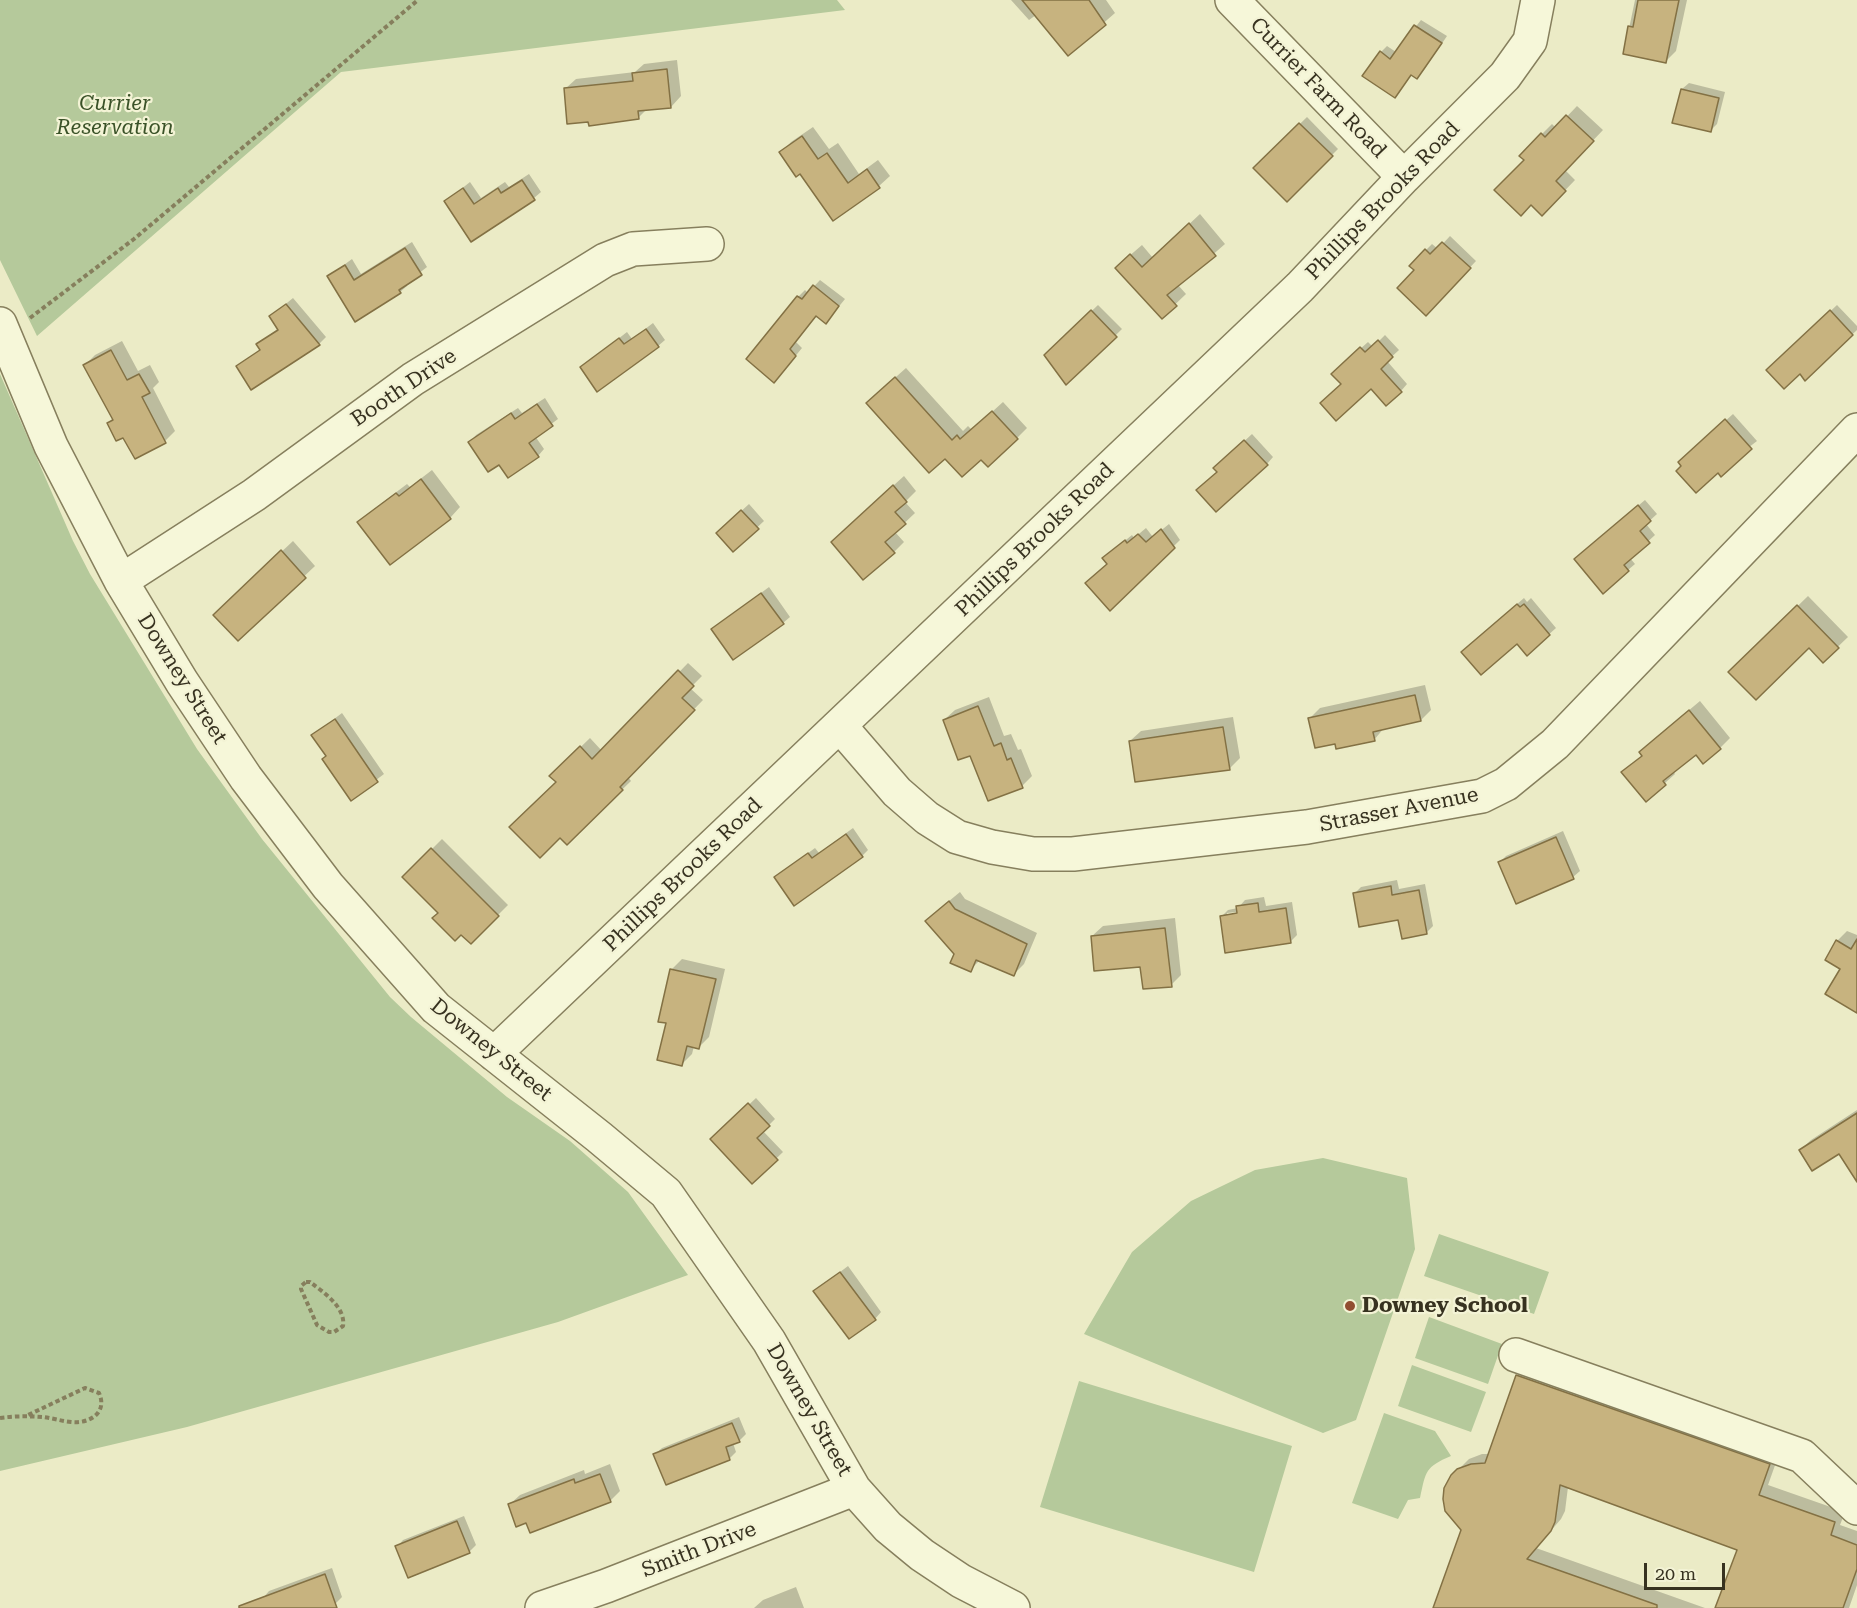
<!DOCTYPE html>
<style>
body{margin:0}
#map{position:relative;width:1857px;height:1608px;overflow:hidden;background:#ebebc6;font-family:"Roboto Serif",serif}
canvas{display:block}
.scale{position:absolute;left:1644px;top:1563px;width:81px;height:27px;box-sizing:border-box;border:3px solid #373220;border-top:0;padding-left:8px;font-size:18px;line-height:21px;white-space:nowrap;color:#373220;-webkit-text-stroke:4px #f3f3d5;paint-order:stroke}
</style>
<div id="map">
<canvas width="1857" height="1608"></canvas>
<div class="scale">20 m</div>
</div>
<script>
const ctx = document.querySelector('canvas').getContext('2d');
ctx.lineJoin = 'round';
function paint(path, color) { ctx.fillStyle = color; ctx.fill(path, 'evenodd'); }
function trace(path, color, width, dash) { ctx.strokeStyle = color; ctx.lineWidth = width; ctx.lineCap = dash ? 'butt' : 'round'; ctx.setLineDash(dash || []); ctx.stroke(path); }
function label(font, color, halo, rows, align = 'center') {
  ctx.font = font + ' "Roboto Serif",serif'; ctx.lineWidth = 4.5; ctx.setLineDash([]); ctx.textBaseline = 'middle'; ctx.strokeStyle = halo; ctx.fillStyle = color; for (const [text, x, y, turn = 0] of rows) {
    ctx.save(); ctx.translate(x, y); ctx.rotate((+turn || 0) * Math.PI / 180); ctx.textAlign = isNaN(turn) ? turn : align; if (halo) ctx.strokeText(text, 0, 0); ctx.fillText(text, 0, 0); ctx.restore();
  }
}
paint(new Path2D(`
 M0,0H837L845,10L341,72L37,336L0,260Z
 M0,374L73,541L90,574L197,749L262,839L390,997L411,1017L507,1097L570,1141L628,1192L688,1275L558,1322L187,1427L0,1471Z
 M1323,1158L1407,1178L1415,1249L1356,1420L1323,1433L1084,1334L1132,1252L1191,1201L1255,1170Z
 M1439,1234L1549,1272L1534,1314L1424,1276Z
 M1429,1317L1502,1344L1488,1384L1415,1358Z
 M1412,1365L1486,1392L1471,1432L1398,1406Z
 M1079,1381L1292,1446L1254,1572L1040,1507Z
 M1384,1413L1435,1431L1451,1456C1425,1467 1426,1471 1420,1498L1408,1500L1398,1519L1352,1503Z`), '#b5c99b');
paint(new Path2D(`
 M1011,0H1106L1115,13L1068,54L1036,15L1029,20Z
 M1635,0H1687L1676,51L1666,61L1624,53Z
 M1421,20L1447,36L1424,70L1417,77L1412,74L1394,96L1381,52L1387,46L1396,52Z
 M677,60L681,96L671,107L647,109L638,118L565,89L576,79L635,72L644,64Z
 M1689,83L1725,92L1717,124L1710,131L1682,89Z
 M1577,106L1603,130L1565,170L1575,180L1552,204L1521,155L1552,124L1556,128Z
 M1307,117L1338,149L1287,200L1255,168Z
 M813,127L829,149L838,143L859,174L878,160L890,176L879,186L834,219L801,172L781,153L791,142Z
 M529,174L541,192L534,198L471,240L445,202L470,182L481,198L505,182L509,187Z
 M1200,214L1225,244L1178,285L1186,294L1162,317L1127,258L1142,245L1153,258Z
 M1450,236L1476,261L1426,314L1416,270L1426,250L1432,244L1438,249Z
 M412,242L427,267L405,284L407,286L400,292L329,276L352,259L361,274Z
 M820,280L845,299L832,315H817L796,342L802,348L780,375L798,297L805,290L808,293Z
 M293,298L326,337L319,344L252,388L238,366L261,349L258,344L265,338L279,328L271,316Z
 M1098,305L1122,329L1067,383L1046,355Z
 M1837,305L1857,326V330L1806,378L1800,372L1768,370Z
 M653,323L665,340L658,346L582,367L627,332L632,339Z
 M1385,335L1399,350L1387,361L1407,384L1401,391L1343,384L1340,367L1368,342L1373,347Z
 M122,341L138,371L150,365L159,382L153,388L175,431L165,441L135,457L124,436L108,423L113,418L85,365L95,355Z
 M906,368L963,431L968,426L972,430L1003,402L1027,428L1017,438L981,458L962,475L878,393Z
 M545,398L558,419L535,436L544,449L538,456L500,463L470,442L476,435L518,408L522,413Z
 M1733,414L1757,441L1718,471L1683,466L1687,456Z
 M1252,434L1273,457L1267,464L1218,471L1222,462Z
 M432,470L460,507L450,518L359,522L370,512L407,484L410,487Z
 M904,476L916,491L905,502L915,513L895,532L904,542L894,552L843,531Z
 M1645,500L1657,514L1646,524L1655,535L1630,558L1635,564L1628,570L1582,553Z
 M749,504L764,521L733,550L724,527Z
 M1169,524L1180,540L1110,609L1109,564L1111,552L1132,535L1134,538L1146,528L1153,537Z
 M293,541L315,566L238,639L225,605Z
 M769,587L790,617L783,623L713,629Z
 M1808,596L1848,637L1823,661L1809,646L1730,672Z
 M1524,598L1527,602L1531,598L1556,628L1527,654L1517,642L1469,646Z
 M688,663L702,676L690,688L703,700L628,777L631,781L567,843L558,782L551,776L590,738L602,751Z
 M1425,685L1431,710L1421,720L1384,728L1374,740L1336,742L1310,718L1320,708Z
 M989,697L1004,736L1011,734L1018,750L1021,749L1032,776L1022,786L971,754L944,720L955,710Z
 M1700,701L1730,738L1720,748L1696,753L1673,771L1675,774L1646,800L1623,772L1643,755L1651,742Z
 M342,713L384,774L351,799L313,735Z
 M1233,717L1240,758L1229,769L1130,741L1141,731Z
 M853,828L868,850L862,856L776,877L815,848L819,853Z
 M1563,831L1580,871L1573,877L1500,862L1506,856Z
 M442,839L508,905L471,942L404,877Z
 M1397,880L1399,889L1425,884L1433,926L1426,933L1354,894L1361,887Z
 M960,892L965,899L1037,933L1024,964L1014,974L980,960L970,970L955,954L937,911Z
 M1264,897L1266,906L1292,902L1297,935L1290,942L1222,916L1228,910L1238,908L1245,900ZM1245,911L1227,916V913Z
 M1175,918L1181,975L1171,985L1142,965L1092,936L1103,926Z
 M1847,931L1857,935V1008L1842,968L1837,941Z
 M682,959L725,969L709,1037L699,1047L694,1046L692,1054L681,1065L668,1022L672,969Z
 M756,1098L775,1119L763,1131L783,1152L752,1182L712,1140Z
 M1857,1110V1179L1840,1152L1800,1150L1811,1140Z
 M848,1266L881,1312L875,1319L815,1291Z
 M1528,1366L1779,1454L1768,1485L1845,1512L1840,1525L1857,1531V1585L1849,1608H1717L1739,1549L1568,1487L1565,1511L1561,1519L1536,1548L1705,1608H1435L1463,1530L1452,1476L1469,1459L1482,1454H1490L1518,1376Z
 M739,1417L746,1434L739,1441L733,1443L736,1452L730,1458L666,1483L655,1454L662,1448Z
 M610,1464L620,1491L610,1501L527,1521L509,1505L520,1495L584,1470L585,1474Z
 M464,1516L476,1545L469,1552L397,1547L403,1540Z
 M332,1568L342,1597L335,1604L323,1608H267L263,1598L269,1591Z
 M796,1587L804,1608H754L763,1600Z`), '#0003');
const building = new Path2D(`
 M1022,0H1089L1106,25L1068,56Z
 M1638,0H1679L1666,63L1623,54L1628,26L1633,27Z
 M1414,25L1442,43L1417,79L1411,75L1395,98L1362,76L1380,51L1390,59Z
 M667,69L671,108L638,111L639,119L589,126L588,122L567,124L564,88L633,81L632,73Z
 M1681,89L1719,98L1711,132L1672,123Z
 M1566,115L1594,141L1556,181L1566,191L1542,216L1531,205L1521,216L1494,190L1524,160L1519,156L1541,133L1545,137Z
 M1299,123L1333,156L1287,202L1253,168Z
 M802,136L818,159L827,153L848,183L867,169L880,188L833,221L800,174L796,177L779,152Z
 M522,180L535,200L471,242L444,201L463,188L474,204L498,188L501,193Z
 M1189,223L1216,256L1167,295L1177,306L1162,319L1115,268L1130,254L1142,267Z
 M1442,242L1471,268L1426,316L1397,288L1414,270L1409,266L1425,249L1430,254Z
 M405,248L422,275L399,290L401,293L355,322L327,276L345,265L354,280Z
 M813,285L839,306L826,324L816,316L790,349L796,356L774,383L746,359L797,296L802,299Z
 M286,304L320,345L251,390L236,366L260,350L256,344L278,330L269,316Z
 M1091,310L1117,337L1066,385L1044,355Z
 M1830,310L1853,335L1805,381L1800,374L1784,389L1766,370Z
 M646,329L659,347L597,392L580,367L619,338L624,344Z
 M1378,340L1393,357L1381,369L1402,392L1386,406L1371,389L1336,421L1320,403L1341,384L1331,374L1360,347L1365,352Z
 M111,350L127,380L139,374L150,393L142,397L166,443L135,459L123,438L116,441L107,423L113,420L83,365Z
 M895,377L952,440L957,435L960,439L992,411L1018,439L988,467L981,460L962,477L945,459L929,473L866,403Z
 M537,404L553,426L529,443L539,457L508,478L499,465L488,472L468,442L511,413L515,419Z
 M1725,419L1752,449L1721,477L1718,473L1696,493L1676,471L1681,466L1678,462Z
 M1244,440L1268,465L1216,512L1196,490L1217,472L1213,468Z
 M421,479L451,519L390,565L357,522L396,493L399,496Z
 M893,485L907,502L895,512L906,524L885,542L895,553L863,580L831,542Z
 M1638,505L1651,521L1640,531L1650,543L1624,565L1629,571L1603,594L1574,559Z
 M741,510L759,529L733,552L716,533Z
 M1161,529L1175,548L1110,611L1085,583L1107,564L1102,558L1125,540L1127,543L1138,534L1146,542Z
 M281,550L306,578L238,641L213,615Z
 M761,593L784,624L733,660L711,629Z
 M1517,604L1520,607L1524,604L1550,635L1527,656L1517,644L1481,675L1461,652Z
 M1797,605L1839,648L1823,663L1809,648L1756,700L1728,672Z
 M678,670L694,686L682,698L695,710L620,787L623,790L567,845L560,838L540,858L509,827L556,782L549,776L580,746L592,759Z
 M1415,695L1421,721L1373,732L1375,741L1336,749L1335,744L1315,748L1308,718Z
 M978,706L994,746L1001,743L1007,760L1011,758L1023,788L988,801L970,756L958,760L943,720Z
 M1689,710L1721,749L1703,764L1696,755L1663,781L1666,785L1646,802L1621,772L1642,756L1639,752Z
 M335,719L378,782L351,801L322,759L326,756L311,735Z
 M1223,727L1230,770L1135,782L1129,741Z
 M846,834L863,857L794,906L774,877L808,853L812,858Z
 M1556,837L1574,879L1516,904L1498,862Z
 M431,848L499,916L471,944L461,935L455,941L432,918L438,913L402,877Z
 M1391,886L1392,895L1419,890L1427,934L1402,939L1398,920L1359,927L1353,893Z
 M949,901L955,909L1027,944L1014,976L976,960L971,972L950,963L954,954L925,921Z
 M1258,903L1259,912L1286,908L1291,943L1225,953L1220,916L1237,913L1236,906Z
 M1165,928L1172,987L1143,989L1140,967L1094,971L1091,936Z
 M1857,939V1013L1825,994L1840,969L1825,960L1836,940L1851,949Z
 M670,969L716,979L699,1049L687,1046L682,1066L657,1060L666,1023L658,1022Z
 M748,1103L770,1126L757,1138L778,1160L752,1184L710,1139Z
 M1857,1113V1182L1839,1154L1812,1171L1799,1150Z
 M840,1272L876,1320L849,1339L813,1291Z
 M1516,1375L1770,1464L1759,1495L1835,1522L1831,1535L1857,1545V1569L1843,1608H1715L1737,1550L1560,1485L1555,1522L1551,1531L1527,1559L1657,1605V1608H1433L1461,1530L1445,1511L1443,1499L1444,1488L1451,1475L1457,1469L1471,1464L1485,1463Z
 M732,1423L740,1442L726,1447L730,1460L666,1485L653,1454Z
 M600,1474L611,1502L530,1533L526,1523L516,1527L508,1504L574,1479L575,1483Z
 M457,1521L470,1553L408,1578L395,1546Z
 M325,1574L337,1608H239V1606Z`);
paint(building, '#c7b37f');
trace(building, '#837144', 1.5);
const minor = new Path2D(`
 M1232,0L1404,177
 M0,324L51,446L121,581L182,682L246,778L328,886L436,1008L599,1137L666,1193L769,1341L854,1489L888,1527L922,1555L961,1581L1013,1608
 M121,581L254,495L413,379L605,260L633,249L707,244
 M840,726L897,792L927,818L957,837L992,847L1033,854H1073L1307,827L1482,796L1506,784L1555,744L1857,430
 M494,1054L1300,287L1404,177L1505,76L1530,41L1538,0
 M1516,1355L1802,1456L1857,1508
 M542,1608L606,1586L854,1489`);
trace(minor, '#867f5d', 36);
trace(new Path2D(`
 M30,318L134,239L418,0
 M306,1282H310C323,1292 346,1307 343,1326L334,1332H329L317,1325L301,1289V1286Z
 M0,1418C14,1416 29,1416 43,1417C52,1418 61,1421 71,1422C89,1424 108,1413 99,1393L85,1388L26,1416`), '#867f5d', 4, [4.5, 3]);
trace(minor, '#f6f7d9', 33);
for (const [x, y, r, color] of [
 [1350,1306,6,"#914e31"]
]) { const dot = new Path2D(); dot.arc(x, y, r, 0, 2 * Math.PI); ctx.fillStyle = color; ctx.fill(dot); trace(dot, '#f3f3d5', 2); }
label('21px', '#373220', '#f3f3d5', [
 ["Currier Farm Road",1318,88,46],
 ["Phillips Brooks Road",1383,201,-46],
 ["Booth Drive",404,388,-34],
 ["Phillips Brooks Road",1035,540,-44],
 ["Downey Street",182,679,58],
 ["Strasser Avenue",1399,810,-11],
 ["Phillips Brooks Road",683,875,-44],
 ["Downey Street",491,1050,39],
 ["Downey Street",809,1410,60],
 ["Smith Drive",699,1550,-21]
]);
label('italic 21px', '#3a5228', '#f3f3d5', [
 ["Currier",115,104],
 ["Reservation",115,128]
]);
label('bold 21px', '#373220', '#f3f3d5', [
 ["Downey School",1362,1306]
], 'left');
</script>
